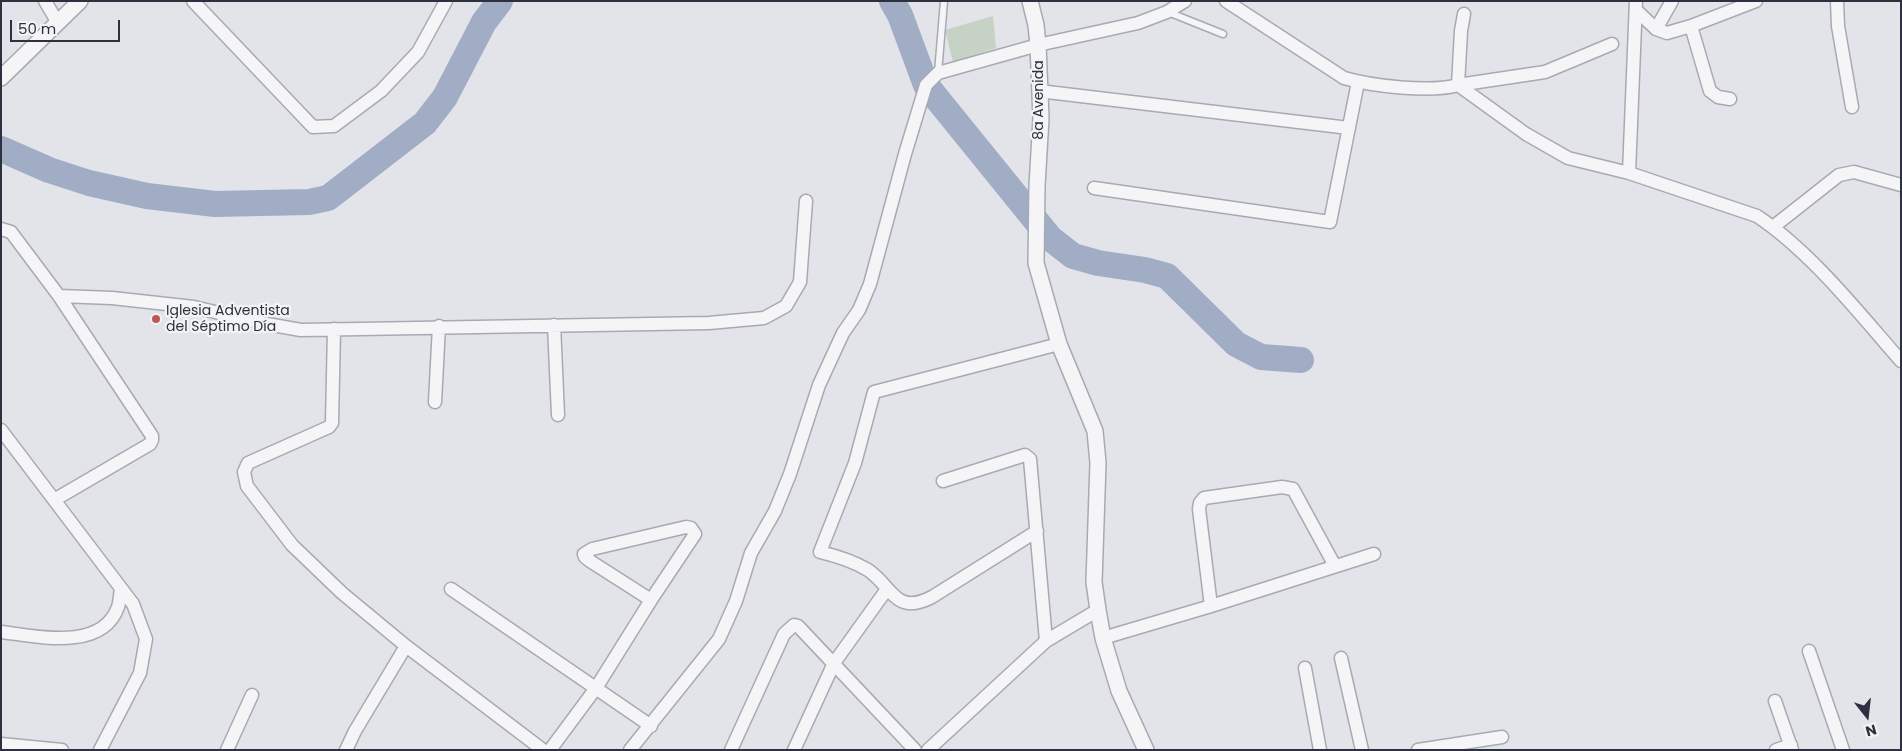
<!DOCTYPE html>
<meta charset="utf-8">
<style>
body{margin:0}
#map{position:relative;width:1902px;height:751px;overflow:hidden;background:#e2e4e9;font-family:Poppins,sans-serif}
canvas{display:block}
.frame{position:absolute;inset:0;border:2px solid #2c303f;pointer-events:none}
.north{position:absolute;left:1842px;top:691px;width:50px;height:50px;-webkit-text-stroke:4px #f2f3f7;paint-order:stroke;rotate:164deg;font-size:14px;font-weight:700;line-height:20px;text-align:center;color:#2c303f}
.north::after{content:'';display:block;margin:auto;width:18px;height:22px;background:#2c303f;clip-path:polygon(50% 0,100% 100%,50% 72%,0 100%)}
.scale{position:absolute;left:10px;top:20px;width:110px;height:22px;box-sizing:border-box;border:2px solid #2c303f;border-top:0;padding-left:6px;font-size:15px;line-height:18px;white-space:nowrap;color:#2c303f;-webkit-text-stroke:4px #f2f3f7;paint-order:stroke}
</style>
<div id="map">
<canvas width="1902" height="751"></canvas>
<div class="frame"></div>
<div class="north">N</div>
<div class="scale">50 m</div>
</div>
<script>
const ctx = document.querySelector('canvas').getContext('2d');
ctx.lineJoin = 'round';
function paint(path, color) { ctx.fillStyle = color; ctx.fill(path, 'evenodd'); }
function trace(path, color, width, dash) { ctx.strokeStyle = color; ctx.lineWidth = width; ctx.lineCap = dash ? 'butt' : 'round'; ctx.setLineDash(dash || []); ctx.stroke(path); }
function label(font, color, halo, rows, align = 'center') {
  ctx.font = font + ' Poppins,sans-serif'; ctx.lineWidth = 4.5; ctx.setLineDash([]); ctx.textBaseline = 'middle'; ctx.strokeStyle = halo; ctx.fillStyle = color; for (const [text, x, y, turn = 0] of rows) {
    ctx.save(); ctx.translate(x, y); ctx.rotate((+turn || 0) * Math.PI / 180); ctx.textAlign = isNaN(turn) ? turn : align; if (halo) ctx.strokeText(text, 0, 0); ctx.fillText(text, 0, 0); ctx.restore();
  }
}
paint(new Path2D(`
 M993,16L996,48L953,62L945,30Z`), '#c6d2c4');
trace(new Path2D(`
 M892,1L900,15L926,85L1050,238L1073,256L1098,263L1145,270L1167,276L1236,344L1261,357L1301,360
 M1,149L49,170L89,183L147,196L215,204L309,202L328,198L425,123L445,97L484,22L500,1`), '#a1adc5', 26);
const service = new Path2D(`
 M1168,12L1223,34
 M938,73L944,1`);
const minor = new Path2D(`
 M45,1L58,23
 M193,1L313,127L334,126L381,91L418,52L446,1
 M1226,1L1344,78C1372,86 1430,93 1458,85L1545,72L1612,44
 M1837,1L1838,26L1852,107
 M1636,10L1656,29L1667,33L1691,26L1756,1
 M1464,14L1461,31L1458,85L1526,134L1568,158L1629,173L1757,216C1811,252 1858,312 1901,361
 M1691,26L1710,91L1718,97L1730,99
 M1656,29L1672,1
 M1039,91L1349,128
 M1629,173L1636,1
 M1094,188L1330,222L1358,82
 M1773,227L1839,175L1854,172L1901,185
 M1,229L11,232L59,296L152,436V440L150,444L54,500
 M59,296L112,298L194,307L261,323L301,330L709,323L764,318L786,306L800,282L806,201
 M554,325L558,415
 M334,329L332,423L329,427L248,463L244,472L247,486L292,545L342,593L406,646L543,750
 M435,402L439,326
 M1,430L133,604L146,639L140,673L100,750
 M943,481L1025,455L1030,459L1046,641
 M1037,531L932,597C895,616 893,587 868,570C853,561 837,556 820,552L855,463L874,392L1059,344
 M451,589L651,726
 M1211,606L1199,509L1200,503L1204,498L1282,487L1293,489L1335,566
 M1,632C36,636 102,652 118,607C120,601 120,594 121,588
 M1103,638L1211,606L1374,554
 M1809,651L1843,750
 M1341,658L1362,750
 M1305,668L1320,750
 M1775,701L1792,750
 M1,744L62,750
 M227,750L252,695
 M346,750L355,731L406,646
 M550,750L596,688L651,600L695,534L691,528L686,527L592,549L584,554L585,557L590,561L651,600
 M630,750L719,639L736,601L751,553L775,511L790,474L819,385L843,333L859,310L870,284L905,154L926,85L938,73L1038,45L1138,23L1167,12L1185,1
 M731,750L784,634L794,625L798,626L915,750
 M794,750L834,663L887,589
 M928,750L1046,641L1098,610
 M1418,750L1502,737
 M1776,750L1791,745`);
const tertiary = new Path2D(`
 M1030,1L1036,25L1038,45L1041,118L1037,186L1036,263L1059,344L1095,431L1098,463L1094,582L1098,610L1103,638L1119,691L1146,750
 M1,78L80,1`);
trace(service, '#a8aab3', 9);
trace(minor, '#a8aab3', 15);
trace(tertiary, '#a8aab3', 18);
trace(service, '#f5f5f8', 6);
trace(minor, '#f5f5f8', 12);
trace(tertiary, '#f5f5f8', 15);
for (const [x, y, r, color] of [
 [156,319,5,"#bf5756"]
]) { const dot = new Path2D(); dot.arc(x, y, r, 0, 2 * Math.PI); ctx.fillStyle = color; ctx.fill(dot); trace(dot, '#f2f3f7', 2); }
label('14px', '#2c303f', '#f2f3f7', [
 ["8a Avenida",1039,100,-90]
]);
label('14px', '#2c303f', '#f2f3f7', [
 ["Iglesia Adventista",166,311],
 ["del Séptimo Día",166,327]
], 'left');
</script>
